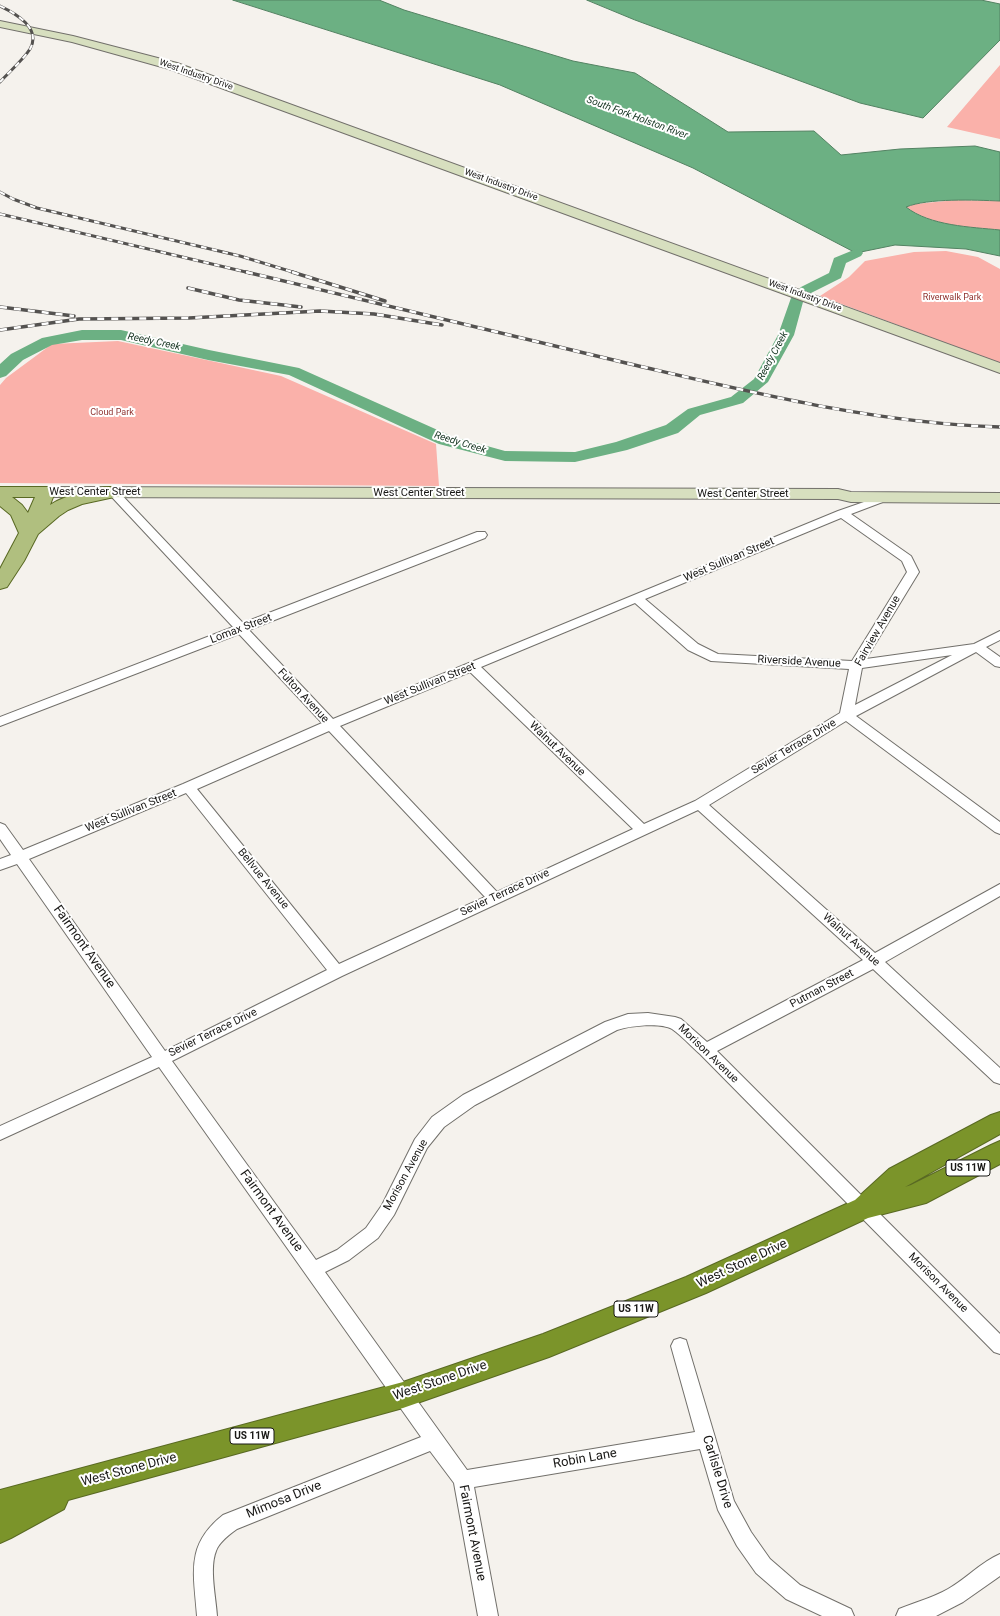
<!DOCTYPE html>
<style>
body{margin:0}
canvas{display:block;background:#f5f2ed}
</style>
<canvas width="1000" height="1616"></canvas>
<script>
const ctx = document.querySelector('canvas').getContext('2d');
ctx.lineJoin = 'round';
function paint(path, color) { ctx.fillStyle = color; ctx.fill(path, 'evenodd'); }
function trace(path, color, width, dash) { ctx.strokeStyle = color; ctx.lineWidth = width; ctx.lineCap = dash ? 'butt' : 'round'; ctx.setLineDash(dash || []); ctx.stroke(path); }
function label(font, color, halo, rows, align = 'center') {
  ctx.font = font + ' Roboto,sans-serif'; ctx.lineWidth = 4; ctx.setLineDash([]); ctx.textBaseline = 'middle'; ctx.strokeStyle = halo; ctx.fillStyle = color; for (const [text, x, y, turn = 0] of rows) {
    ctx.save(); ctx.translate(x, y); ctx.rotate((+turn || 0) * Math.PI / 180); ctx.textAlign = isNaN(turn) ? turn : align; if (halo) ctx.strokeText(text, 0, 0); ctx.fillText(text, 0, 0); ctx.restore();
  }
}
paint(new Path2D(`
 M1000,65V139L947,127Z
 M956,200L1000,201V230C969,227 932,226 906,207L915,204Z
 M946,251L978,257L1000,269V363L820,296L849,277L865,261L914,252Z
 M118,341L281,376L436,444L439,486L0,483V385L6,378L52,344Z`), '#fab1aa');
const water = new Path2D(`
 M233,0H379L404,10L573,61L635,73L728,132L814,131L841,155L900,149L975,146L1000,152V201C975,200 928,198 906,207C930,226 971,227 1000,230V256L966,249L895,245L856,253L693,168L500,85Z
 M587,0H981L1000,4V40L923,118L860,103L635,20Z`);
paint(water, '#6cb083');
trace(water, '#538262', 1);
paint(new Path2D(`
 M856,249L861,250L863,253L861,256L846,263L841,278L811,293L803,302L794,335L768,382L743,403L700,415L678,433L627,450L575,462L505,461L439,444L289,375L208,360L121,340H82L52,345L23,360L6,376L0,378V364L11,354L42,338L82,330H121L209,350L299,368L451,436L505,451L575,452L616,442L666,425L688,409L731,397L754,379L778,335L791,298L801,287L829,273L834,258Z`), '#6cb083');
const street = new Path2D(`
 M113,489L117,490L243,623L477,532H485L487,535L485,538L249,630L333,719L838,511L884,495L888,496L890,498L888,500L851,514L911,556L919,572L866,659L974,644L1000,631V640L986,647L1000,657V667L995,666L976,652L856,716L1000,822V834L995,832L846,721L709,805L875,953L1000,884V896L885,962L1000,1068V1084L994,1082L873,969L717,1051L1000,1334V1354L994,1352L700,1054C691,1046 682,1036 672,1029C660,1022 629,1026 617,1030L475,1105L444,1127L427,1148L394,1215L378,1238L349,1260L325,1272L467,1470L695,1432L671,1346L674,1340L680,1338L686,1340L734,1501L751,1532L770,1559L800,1585L851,1609L854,1616H822L786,1599L756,1573L737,1546L718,1510L700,1449L474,1487L498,1616H478L454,1483L430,1451L237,1529C230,1534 219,1542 216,1551C209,1568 216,1598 217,1616H197C194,1573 185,1545 223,1515L421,1437L159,1067L0,1140V1126L152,1057L17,864L0,870V859L11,855L0,839V823L5,825L23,850L183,784L322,723L239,634L0,726V717L233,627L109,494L107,492L109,490ZM841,518L902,561L907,572L852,661L718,654L698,644L645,599ZM635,603L688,650L711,661L849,669L840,713L695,801L644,824L481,667ZM952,655L855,705L862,668ZM470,672L633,829L497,892L340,726ZM329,731L485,897L339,964L197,789ZM186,793L327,970L165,1051L29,859ZM698,810L863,960L707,1042L681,1019L675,1017L648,1013L628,1014L605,1022L463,1095L432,1117L415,1139L382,1205L366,1228L337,1250L316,1260L172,1061L342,976Z
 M1000,1554V1576L963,1602L936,1616H896L899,1609C916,1602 932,1598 948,1589C966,1579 981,1562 1000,1554Z`);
const secondary = new Path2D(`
 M0,21L73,36L177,63L1000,363V373L169,69L72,42L0,27Z
 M46,487L838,489L851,492L1000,493V503L851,502L838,499L46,497L40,496L38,492L40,488Z`);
const primary = new Path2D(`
 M0,487H46L52,488L55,492L50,505C65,495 102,484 119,488L122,492L119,496L82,504L68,510L59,516L38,534L24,561L7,587L0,589V569L19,533L11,515L0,506ZM12,497H35L28,513L22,505Z`);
const highway = new Path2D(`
 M1000,1112V1134L905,1187L911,1185L991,1145L1000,1141V1164L926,1203L868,1218L706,1293L549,1357L403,1408L68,1500L64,1509L11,1538L0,1543V1490L403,1382L543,1334L686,1277L855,1200L889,1169L991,1115Z`);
trace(street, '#72706b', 2);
trace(secondary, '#72706b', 2);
trace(primary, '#596923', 2);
trace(highway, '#596923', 2);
paint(street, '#fff');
paint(secondary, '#d7dfbf');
paint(primary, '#b0bf7f');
paint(highway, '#7b942a');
const railFar1 = new Path2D(`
 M0,6C15,13 42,28 30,49C23,60 9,72 0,82
 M0,192L13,199L37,208L240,256L296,273
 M0,214L250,273`);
const rail = new Path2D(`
 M246,272C373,302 500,333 626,363C751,392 872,423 1000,427
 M292,272L385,301
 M188,288L239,300L301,307
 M0,307L74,316
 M0,330L79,319L189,318L320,311L374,314L442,325`);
trace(railFar1, '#545250', 3);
trace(rail, '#545250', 3.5);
trace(railFar1, '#fff', 2, [5.5]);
trace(rail, '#fff', 2.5, [7]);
label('9px', '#191816', '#fff', [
 ["West Industry Drive",196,75,19],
 ["West Industry Drive",501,185,20],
 ["West Industry Drive",805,296,20]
]);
label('9px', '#903330', '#fff', [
 ["Riverwalk Park",952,298],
 ["Cloud Park",112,413]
]);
label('italic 10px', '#143320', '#fff', [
 ["South Fork Holston River",637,118,20],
 ["Reedy Creek",154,342,12],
 ["Reedy Creek",773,356,-62],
 ["Reedy Creek",460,443,17]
]);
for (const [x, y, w] of [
 [968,1168,44],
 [636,1309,44],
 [252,1436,44]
]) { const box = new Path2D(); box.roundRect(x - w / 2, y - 8, w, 16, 3); ctx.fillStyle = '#fff'; ctx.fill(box); trace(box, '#191816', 1); }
label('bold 10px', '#191816', null, [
 ["US 11W",968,1168],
 ["US 11W",636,1309],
 ["US 11W",252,1436]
]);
label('11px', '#191816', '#fff', [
 ["West Center Street",95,492],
 ["West Center Street",419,493],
 ["West Center Street",743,494],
 ["West Sullivan Street",729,560,-23],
 ["Lomax Street",241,629,-21],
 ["Fairview Avenue",878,631,-60],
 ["Riverside Avenue",799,662,3],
 ["West Sullivan Street",430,684,-22],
 ["Fulton Avenue",303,696,47],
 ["Sevier Terrace Drive",794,747,-31],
 ["Walnut Avenue",557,749,44],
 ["West Sullivan Street",131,811,-22],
 ["Bellvue Avenue",263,879,51],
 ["Sevier Terrace Drive",505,893,-25],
 ["Walnut Avenue",851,940,42],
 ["Putman Street",822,989,-28],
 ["Sevier Terrace Drive",213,1033,-26],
 ["Morison Avenue",708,1054,44],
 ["Morison Avenue",406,1175,-61],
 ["Morison Avenue",938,1283,45]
]);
label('13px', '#191816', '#fff', [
 ["Fairmont Avenue",84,947,55],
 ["Fairmont Avenue",271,1211,54],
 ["West Stone Drive",742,1264,-25],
 ["West Stone Drive",440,1381,-19],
 ["Robin Lane",585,1459,-10],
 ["West Stone Drive",129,1470,-15],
 ["Carlisle Drive",717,1472,73],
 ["Mimosa Drive",284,1500,-22],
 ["Fairmont Avenue",472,1533,79]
]);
</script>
